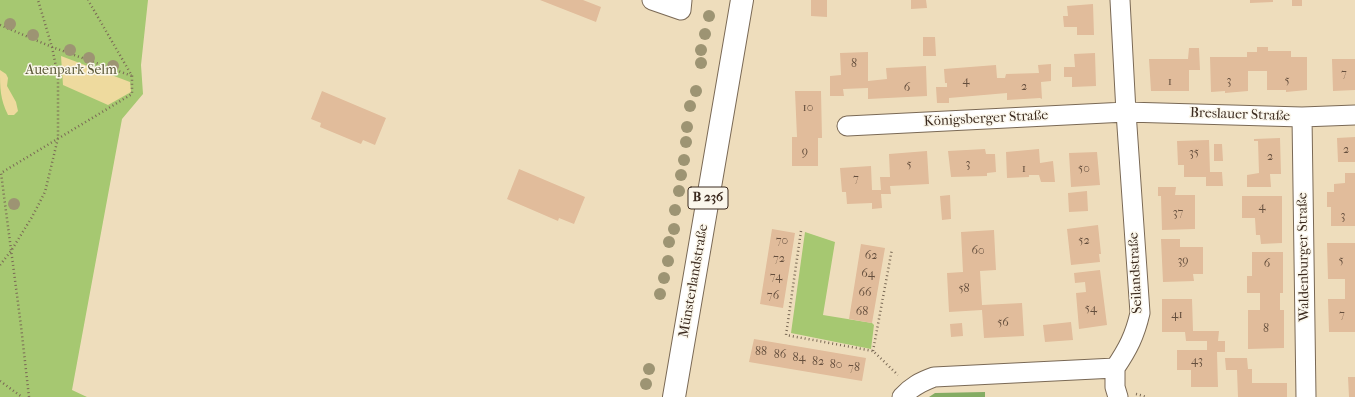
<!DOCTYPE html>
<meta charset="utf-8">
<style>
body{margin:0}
canvas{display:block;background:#eeddbc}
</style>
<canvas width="1355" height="397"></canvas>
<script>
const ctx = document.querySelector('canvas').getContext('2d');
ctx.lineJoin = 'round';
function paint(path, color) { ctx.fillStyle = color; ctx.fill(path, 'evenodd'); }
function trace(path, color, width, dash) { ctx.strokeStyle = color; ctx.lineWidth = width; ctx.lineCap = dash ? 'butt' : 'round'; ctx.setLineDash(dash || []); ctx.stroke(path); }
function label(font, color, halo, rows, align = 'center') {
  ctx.font = font + ' "IM FELL French Canon",serif'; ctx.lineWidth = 3; ctx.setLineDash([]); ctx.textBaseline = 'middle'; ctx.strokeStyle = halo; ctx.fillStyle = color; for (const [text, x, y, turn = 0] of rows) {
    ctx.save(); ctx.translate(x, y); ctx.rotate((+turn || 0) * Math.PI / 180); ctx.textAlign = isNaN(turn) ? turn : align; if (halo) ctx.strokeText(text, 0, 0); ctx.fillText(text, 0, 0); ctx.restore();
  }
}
paint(new Path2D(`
 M0,0H148L141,65L143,94L122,119L72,390L87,397H0Z
 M805,232L835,242L823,315L872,323L874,325L871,349L791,333Z`), '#a6c871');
paint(new Path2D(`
 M985,392V397H929L935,393Z`), '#84ac63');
paint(new Path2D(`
 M61,56L130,82L131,92L108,105L63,85Z
 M0,70L6,74L8,78L7,86L16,102L18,111L14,115H8C0,99 0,88 0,70Z`), '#eeda9e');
paint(new Path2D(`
 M540,0H583L601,7L596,22Z
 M811,0H827V17L811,16Z
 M911,0H926L927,8L911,9Z
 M1250,0H1273V2L1250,3Z
 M1292,0H1302V6H1292Z
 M1093,4L1094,35H1077V27H1064L1063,16H1068L1067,6Z
 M923,37H935L936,56H923Z
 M1257,47H1268V51H1291V57H1307V90L1286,92V90H1267V71H1248V91L1225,93V91L1211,92L1210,57H1247V52H1257Z
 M1189,48H1199L1200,70H1189V91H1151L1149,59H1188Z
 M868,52V81L887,79L886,68L926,66L927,96L868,99V88L843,89L844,96H830V76L841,75L840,53Z
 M1095,53L1096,86L1072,87V77H1064V67H1075L1074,54Z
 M1332,59H1355V90L1333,91Z
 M1051,64V81L1041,82L1042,99L1040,98L1007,100V93L949,98V103H937L936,87H947V83H945L944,69L996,65L997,78H1005L1006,74L1039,73L1038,65Z
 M322,91L386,118L375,145L363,140L361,144L320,127L321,123L311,119Z
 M795,91H821L822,138H818V166H792V137H797Z
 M1355,137V162H1338L1337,138Z
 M1280,138L1281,174H1270L1271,187H1247V175L1259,173L1258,141H1254V139Z
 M1209,140L1210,172H1222L1223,186H1206V177H1184V165H1178L1177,141Z
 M1214,144H1222L1223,161H1214Z
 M985,149L986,154H995L996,172L987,173V176L951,177L948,151Z
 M1039,149L1040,163L1053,161L1055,182H1041L1039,175H1029V177L1007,178L1006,152Z
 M927,151L929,184L890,186L891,194H881L882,208L872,209V203L847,204L846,192H842L840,168L871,166L872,190H881L880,177H890L889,154Z
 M1097,152L1100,185L1071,187L1069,153Z
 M519,169L585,197L574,224L559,218L558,221L507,199Z
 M1345,173H1355V226H1331V207H1327V192H1334V184L1345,183Z
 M1158,187H1176L1175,195H1195V229L1162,230L1161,196H1158Z
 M1087,191L1088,211L1069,212L1068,193Z
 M950,195L951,219L942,220L940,196Z
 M1242,196H1282V243L1261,244L1260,235H1256L1255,218H1242Z
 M1098,225L1101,254H1099L1100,262L1071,265L1067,229Z
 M772,229L795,233L783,308L760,304Z
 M994,230L996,270L980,271L982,305L1022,303L1024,336L984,338L982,310L949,312L947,273L963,272L961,232Z
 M1161,239H1180V247H1203V274H1193L1194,281L1163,282Z
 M1327,243H1355V332H1329L1328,299H1345V279H1328Z
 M861,244L885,248L872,323L849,319Z
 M1252,252H1283V293H1280V310H1284V348L1248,349V310H1260V293H1247V276H1252Z
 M1100,270L1107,325L1079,329L1076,293L1086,292L1085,282L1075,283L1074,273Z
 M1162,299H1192L1193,331H1219L1218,341H1225V352H1217L1218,387H1191V370H1177V350H1207V341H1186L1185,332H1162Z
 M1071,322L1073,340L1045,342L1043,325Z
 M962,323L963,336L951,337L950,324Z
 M754,339L866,358L862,381L749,362Z
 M1225,358H1247L1248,369H1252V383H1287V397H1238L1237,370H1226Z
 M1348,377H1355V397H1349Z`), '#e1bc9b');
const street = new Path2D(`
 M652,0L681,10L682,0
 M1302,117L1306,397
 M847,126L1126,112L1302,117L1355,115
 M1115,368C1128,349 1135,335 1140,313L1126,112L1120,0
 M1115,368V387L1118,397
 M902,397C911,387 920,382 934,377L1115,368`);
const primary = new Path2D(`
 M674,397L742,0`);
trace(street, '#7a6955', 21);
trace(primary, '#7a6955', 24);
trace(new Path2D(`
 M0,25L52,47L132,76
 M801,231L786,335L873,351L898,375
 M0,265L11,251L32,217L45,192L58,138V77L52,47L38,0
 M873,351L892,249
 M0,381L22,397
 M1136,394L1147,397
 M29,397L21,326L1,173L132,94V76L88,0`), '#7a6955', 2.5, [1, 3]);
trace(street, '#fff', 19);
trace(primary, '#fff', 22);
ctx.fillStyle = '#9d9473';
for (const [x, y] of [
 [709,16],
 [10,24],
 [705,34],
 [33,35],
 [70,50],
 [701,50],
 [89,58],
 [701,63],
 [113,66],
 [696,91],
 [690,106],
 [687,127],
 [686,142],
 [684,160],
 [681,175],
 [679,191],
 [14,204],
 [675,210],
 [674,229],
 [669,242],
 [668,261],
 [664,278],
 [660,294],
 [649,369],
 [646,384]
]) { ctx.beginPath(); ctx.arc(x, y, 6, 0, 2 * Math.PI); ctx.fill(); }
label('12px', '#644e3d', null, [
 ["8",854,64],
 ["7",1344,74],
 ["4",966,81],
 ["3",1229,81],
 ["5",1287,81],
 ["1",1170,82],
 ["2",1024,87],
 ["6",907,88],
 ["10",808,108],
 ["2",1346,150],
 ["9",805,152],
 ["35",1194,153],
 ["2",1270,157],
 ["3",968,164],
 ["5",909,165],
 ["1",1024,169],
 ["50",1084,169],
 ["7",856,179],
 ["4",1262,207],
 ["37",1178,213],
 ["3",1343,216],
 ["70",782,241],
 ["52",1084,241],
 ["60",978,251],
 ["62",871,256],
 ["72",779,259],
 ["39",1183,261],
 ["5",1341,261],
 ["6",1267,264],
 ["64",868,274],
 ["74",776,277],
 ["58",964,289],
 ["66",865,293],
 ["76",773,296],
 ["54",1091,309],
 ["68",862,312],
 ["41",1177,315],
 ["7",1342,315],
 ["56",1003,323],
 ["8",1266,329],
 ["88",761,352],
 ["86",780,355],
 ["84",799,358],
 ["43",1197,361],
 ["82",818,362],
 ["80",836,365],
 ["78",854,368]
]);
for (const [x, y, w] of [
 [708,198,40]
]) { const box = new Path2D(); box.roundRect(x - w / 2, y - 11, w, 22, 3); ctx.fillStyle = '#fbf7ec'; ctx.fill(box); trace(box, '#3b2a1e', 1); }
label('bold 13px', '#3b2a1e', null, [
 ["B 236",708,198]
]);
label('14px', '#5b5937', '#fbf7ec', [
 ["Auenpark Selm",71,71]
]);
label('14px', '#3b2a1e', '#fbf7ec', [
 ["Breslauer Straße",1240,115,2],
 ["Königsberger Straße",986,119,-3],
 ["Waldenburger Straße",1304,257,-91],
 ["Seilandstraße",1136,273,-93],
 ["Münsterlandstraße",694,281,-80]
]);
</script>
